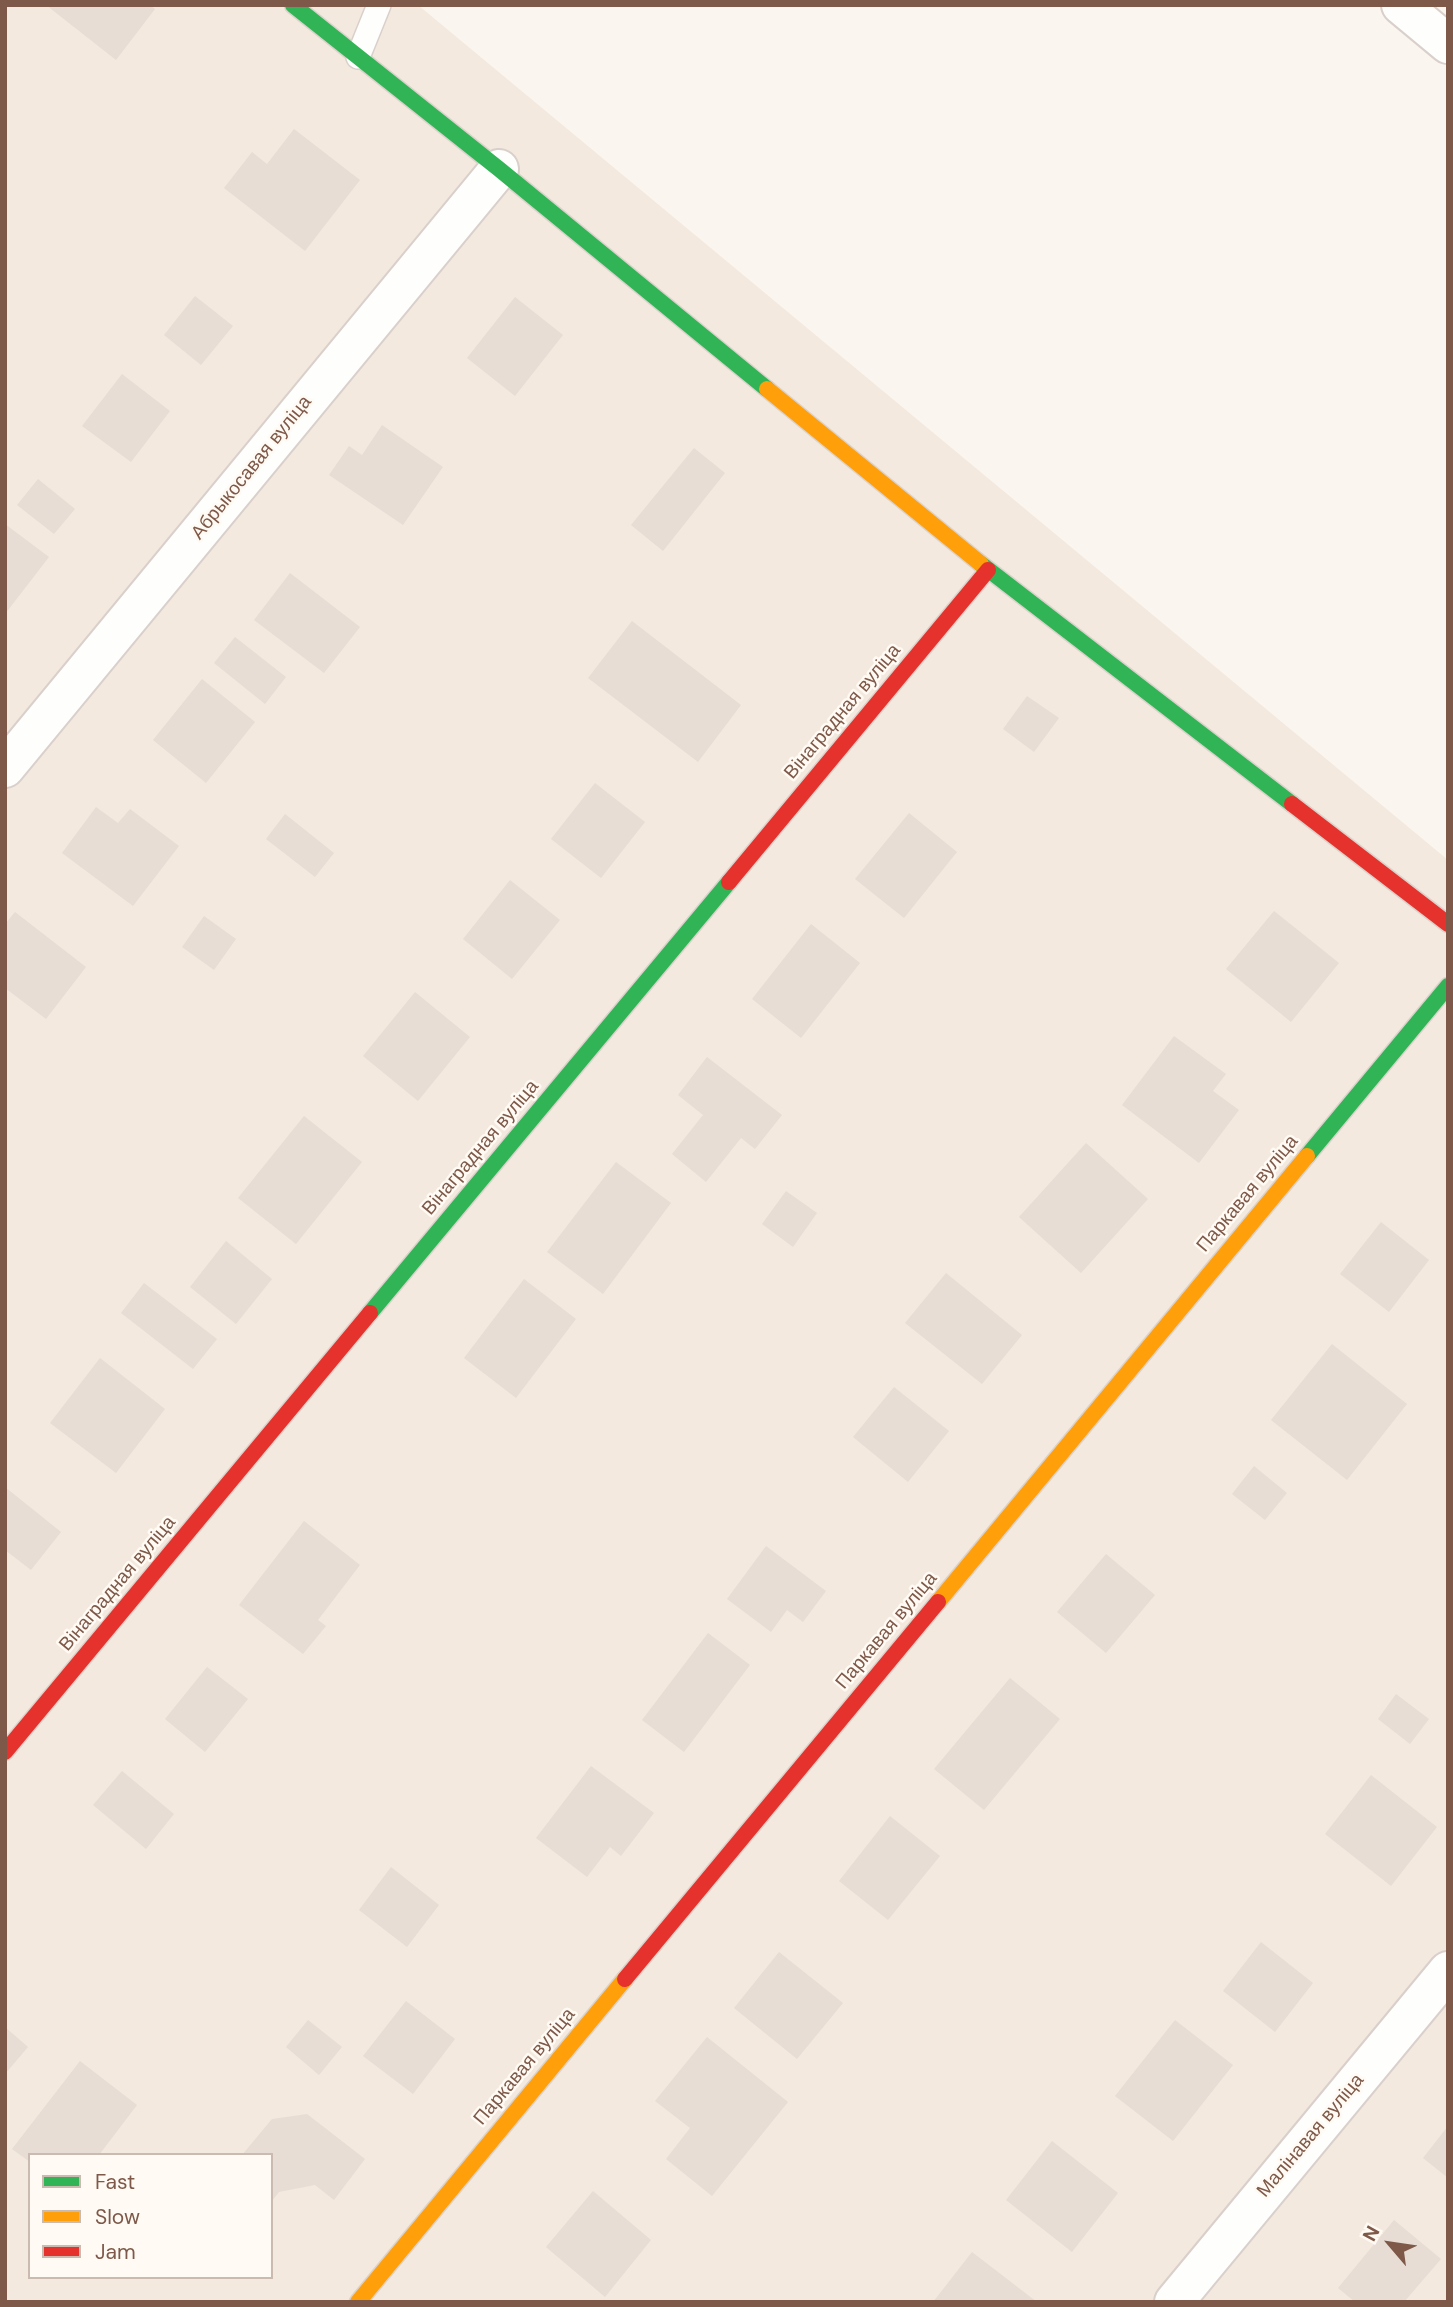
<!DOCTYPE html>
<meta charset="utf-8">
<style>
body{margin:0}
#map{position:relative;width:1453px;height:2307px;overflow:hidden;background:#faf5ef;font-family:"DM Sans",sans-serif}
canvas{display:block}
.frame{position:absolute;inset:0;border:7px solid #7e5949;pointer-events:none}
.legend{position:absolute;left:28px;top:2153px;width:245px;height:126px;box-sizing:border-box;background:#fffaf3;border:2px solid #cbbaaf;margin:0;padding:9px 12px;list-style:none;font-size:21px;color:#7e5949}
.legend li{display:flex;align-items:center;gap:14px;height:35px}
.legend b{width:35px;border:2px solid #cbbaaf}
.north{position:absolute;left:1355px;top:2209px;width:70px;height:70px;-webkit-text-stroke:5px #fffaf3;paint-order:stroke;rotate:299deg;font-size:19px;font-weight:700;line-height:28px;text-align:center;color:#7e5949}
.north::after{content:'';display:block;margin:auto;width:24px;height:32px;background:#7e5949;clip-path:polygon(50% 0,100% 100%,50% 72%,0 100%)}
</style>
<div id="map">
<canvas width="1453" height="2307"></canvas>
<div class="frame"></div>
<ul class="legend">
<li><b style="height:9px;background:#30b455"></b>Fast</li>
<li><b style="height:9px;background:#ff9f0a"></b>Slow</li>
<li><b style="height:9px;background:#e5322d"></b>Jam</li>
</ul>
<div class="north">N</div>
</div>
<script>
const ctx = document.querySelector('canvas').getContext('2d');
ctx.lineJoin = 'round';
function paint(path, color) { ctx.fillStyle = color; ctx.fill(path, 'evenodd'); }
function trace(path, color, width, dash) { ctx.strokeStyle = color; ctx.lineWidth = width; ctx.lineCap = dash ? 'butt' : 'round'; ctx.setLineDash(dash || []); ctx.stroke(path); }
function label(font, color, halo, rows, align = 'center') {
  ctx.font = font + ' "DM Sans",sans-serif'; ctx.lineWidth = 5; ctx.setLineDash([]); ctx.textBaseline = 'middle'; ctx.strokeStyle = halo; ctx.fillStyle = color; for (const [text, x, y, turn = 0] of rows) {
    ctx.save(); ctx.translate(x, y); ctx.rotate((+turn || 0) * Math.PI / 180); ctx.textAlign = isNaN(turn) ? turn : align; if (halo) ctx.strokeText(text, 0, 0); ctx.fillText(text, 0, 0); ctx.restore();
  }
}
paint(new Path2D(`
 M5,5H418L1448,860V2302H5ZM30,2155H271V2277H30Z`), '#f4e9de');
paint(new Path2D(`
 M46,5H150L155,9L116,60Z
 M294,129L360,180L305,251L224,188L252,152L267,164Z
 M195,296L233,326L201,365L164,335Z
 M515,297L563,335L515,396L467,358Z
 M122,374L170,411L131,462L82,426Z
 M382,425L443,467L403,525L329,475L349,446L362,455Z
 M694,448L725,473L663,551L631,525Z
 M38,479L75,509L54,534L17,505Z
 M5,524L49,557L5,614Z
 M290,573L360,627L324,673L254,620Z
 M632,621L741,705L698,762L588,678Z
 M235,637L286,677L265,704L214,663Z
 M202,679L255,722L206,783L153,740Z
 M1027,696L1059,718L1034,752L1003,729Z
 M595,783L645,822L601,878L551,839Z
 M96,807L118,823L130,809L179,846L133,906L62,853Z
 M909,813L957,852L904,918L855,879Z
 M285,814L334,853L315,877L266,839Z
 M510,880L560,920L512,979L463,939Z
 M1274,911L1339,963L1291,1022L1226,969Z
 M15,912L86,967L46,1019L5,988V924Z
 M204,916L236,939L214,970L182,947Z
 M811,924L860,963L801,1038L752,999Z
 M415,992L470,1037L418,1101L363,1056Z
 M1174,1036L1226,1074L1213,1091L1239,1110L1199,1163L1122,1105Z
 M707,1057L782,1115L755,1149L741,1138L706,1182L672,1154L703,1115L678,1095Z
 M304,1116L362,1162L296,1244L238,1198Z
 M1086,1143L1148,1199L1081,1273L1019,1217Z
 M616,1162L671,1203L603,1294L547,1252Z
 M786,1191L817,1213L793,1247L762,1224Z
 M1381,1222L1429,1260L1389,1312L1340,1274Z
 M226,1241L272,1279L236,1324L190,1287Z
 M946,1273L1022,1335L982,1384L905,1323Z
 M524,1279L576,1319L516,1398L464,1358Z
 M144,1283L217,1339L193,1369L121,1313Z
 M1332,1344L1407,1404L1347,1480L1271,1420Z
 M100,1358L165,1409L116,1473L50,1423Z
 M894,1387L949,1431L908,1482L853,1437Z
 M1254,1466L1287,1493L1265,1520L1232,1494Z
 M5,1487L61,1532L31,1570L5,1550Z
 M304,1521L360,1565L318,1620L326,1626L303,1654L239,1605Z
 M766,1546L826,1591L803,1622L787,1610L771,1632L727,1599Z
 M1106,1554L1155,1595L1106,1653L1057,1612Z
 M708,1633L750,1665L684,1752L642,1720Z
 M207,1667L248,1699L205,1752L165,1719Z
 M1010,1678L1060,1719L984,1810L934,1769Z
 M1396,1694L1429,1719L1410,1744L1378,1719Z
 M591,1766L654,1813L621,1856L610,1847L587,1877L536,1838Z
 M122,1771L174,1814L146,1849L93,1805Z
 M1371,1775L1437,1827L1391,1886L1325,1834Z
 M890,1816L940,1856L888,1920L839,1881Z
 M391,1867L439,1905L407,1947L359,1910Z
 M1261,1942L1313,1983L1275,2032L1223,1991Z
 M779,1952L843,2003L797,2059L734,2008Z
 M406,2001L455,2039L413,2094L363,2056Z
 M308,2020L342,2047L319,2075L286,2047Z
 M1175,2020L1233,2065L1173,2141L1115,2096Z
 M5,2027L28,2047L5,2074Z
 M707,2037L788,2102L712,2196L666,2159L690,2128L655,2101Z
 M80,2061L137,2105L99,2155H30V2162L12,2149Z
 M307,2114L365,2159L334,2200L315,2185L279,2192L271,2202V2155H242L272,2119Z
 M1448,2126V2178L1423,2158Z
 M1052,2141L1118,2193L1072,2252L1006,2200Z
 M593,2191L651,2240L605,2297L546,2247Z
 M1394,2220L1441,2259L1404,2302H1355L1338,2288Z
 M972,2252L1037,2302H933Z`), '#e7ddd5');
const lane = new Path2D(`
 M358,57L379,5`);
const street = new Path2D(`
 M1401,5L1448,44
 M5,768L499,169
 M1174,2302L1448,1971`);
const fast = new Path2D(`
 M293,5L499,169L767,389
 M981,564L1292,804
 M1307,1156L1448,986
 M370,1313L729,882`);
const slow = new Path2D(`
 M767,389L981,564
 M938,1602L1307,1156
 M358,2302L625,1979`);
const jam = new Path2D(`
 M1292,804L1448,924
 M729,882L988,570
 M5,1752L370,1313
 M625,1979L938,1602`);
trace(lane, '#d9d0cb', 26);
trace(street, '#d9d0cb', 42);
trace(fast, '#dbd2cc', 19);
trace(slow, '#dbd2cc', 19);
trace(jam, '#dbd2cc', 19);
trace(lane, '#fefefd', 23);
trace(street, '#fefefd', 38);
trace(fast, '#30b455', 16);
trace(slow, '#ff9f0a', 16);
trace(jam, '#e5322d', 16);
label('19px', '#7e5949', '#fffaf3', [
 ["Абрыкосавая вуліца",252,468,-51],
 ["Вінаградная вуліца",843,712,-50],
 ["Вінаградная вуліца",481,1148,-50],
 ["Паркавая вуліца",1248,1194,-50],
 ["Вінаградная вуліца",118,1584,-50],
 ["Паркавая вуліца",887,1631,-50],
 ["Паркавая вуліца",525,2067,-50],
 ["Малінавая вуліца",1311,2136,-50]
]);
</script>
